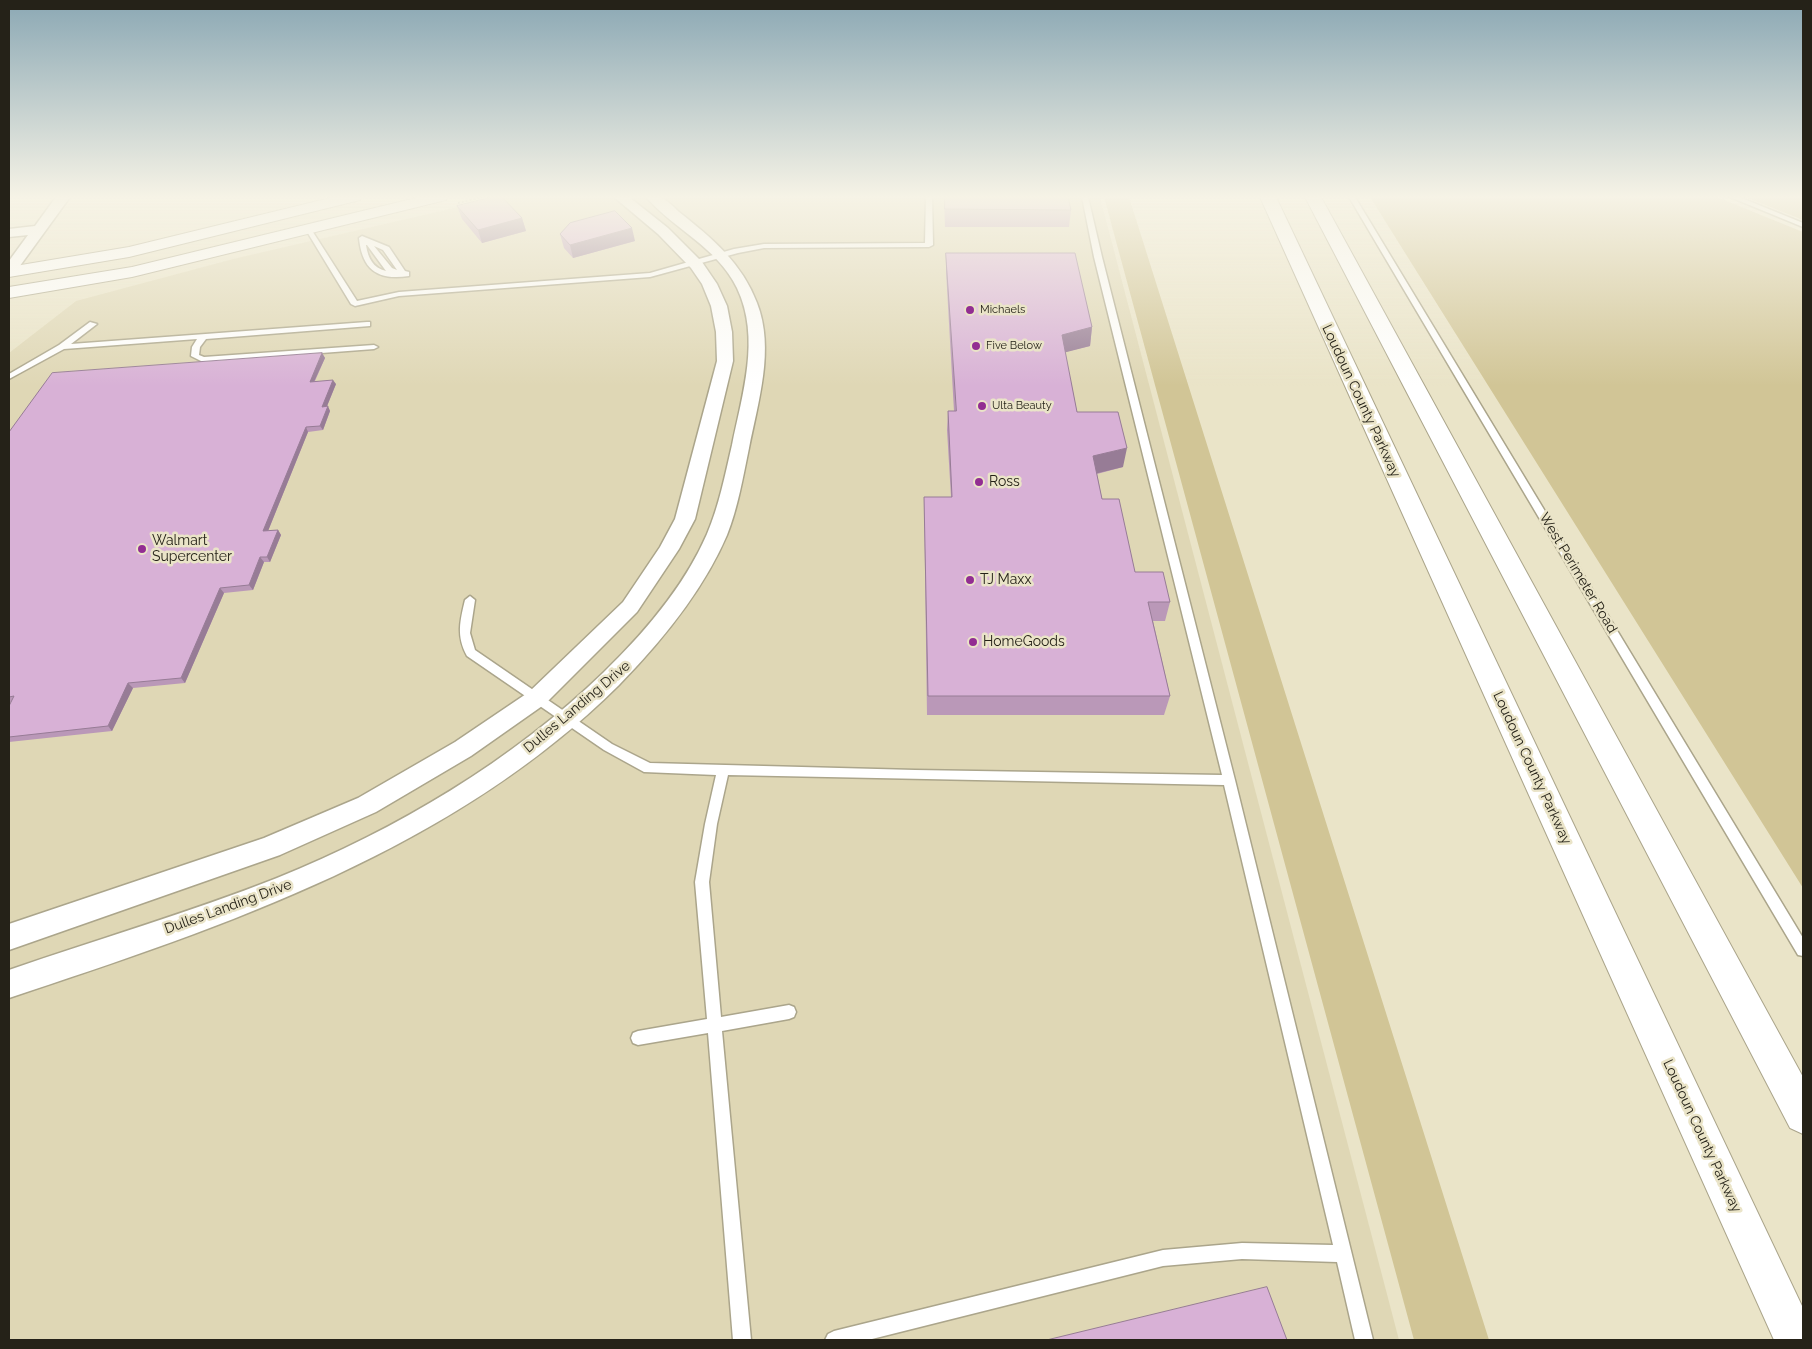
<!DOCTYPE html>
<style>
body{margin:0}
#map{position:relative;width:1812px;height:1349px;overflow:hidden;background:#eae4c8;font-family:Raleway,sans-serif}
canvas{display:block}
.frame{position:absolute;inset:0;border:10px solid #252218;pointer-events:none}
</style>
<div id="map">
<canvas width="1812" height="1349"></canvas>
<div class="frame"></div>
</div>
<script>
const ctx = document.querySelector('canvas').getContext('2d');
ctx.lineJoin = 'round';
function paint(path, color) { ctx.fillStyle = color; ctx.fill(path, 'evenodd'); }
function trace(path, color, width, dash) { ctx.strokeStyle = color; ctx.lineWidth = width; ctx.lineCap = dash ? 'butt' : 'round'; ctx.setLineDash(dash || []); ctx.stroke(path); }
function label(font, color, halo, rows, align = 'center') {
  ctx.font = font + ' Raleway,sans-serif'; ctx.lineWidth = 5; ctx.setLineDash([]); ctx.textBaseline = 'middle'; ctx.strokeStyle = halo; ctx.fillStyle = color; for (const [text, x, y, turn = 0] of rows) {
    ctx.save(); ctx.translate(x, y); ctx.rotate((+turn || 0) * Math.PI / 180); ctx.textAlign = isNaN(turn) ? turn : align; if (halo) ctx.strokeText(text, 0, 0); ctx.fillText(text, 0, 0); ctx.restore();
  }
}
paint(new Path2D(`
 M501,197H1100L1399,1340H9V353L76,301L233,259Z`), '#dfd7b5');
paint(new Path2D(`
 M1104,197H1129L1489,1340H1414Z
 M1370,197H1717L1803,232V888Z
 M1745,197H1803V220Z`), '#d1c596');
const service = new Path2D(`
 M926,197H932L933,245L929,247L764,248L738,253L650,277L399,296L355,306L351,304L306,230L311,229L357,301L399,292L650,273L734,249L764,244L925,243Z
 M1082,197H1088L1102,257L1235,780L1373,1340H1355L1337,1262L1242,1259L1163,1266L868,1340H825L828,1334L834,1331L1163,1250L1242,1243L1333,1245L1224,785L728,775L717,824L709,882L721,1017L789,1005L794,1007L796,1012L794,1017L789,1019L722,1031L751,1340H733L708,1033L638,1045L633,1043L631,1038L633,1033L638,1031L707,1019L695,882L705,824L716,775L644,772L604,750L467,656C456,636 460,621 465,600L470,596L475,600L470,633L475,650L612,744L650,763L915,770L1222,775L1094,257Z
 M1349,197H1355L1803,938V956L1798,955Z
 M1730,197H1739L1803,223V227Z
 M362,236L389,247L405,271L409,272V276C377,281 362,269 359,238ZM366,245H367L386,271C373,268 368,258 366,245ZM374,246L383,250L397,270L392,268Z
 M90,322L97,324L71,344L367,322H370V326L206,339L200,347L199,355L204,357L374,345L378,347L374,349L203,362L191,356L192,347L197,339L64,349L9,379V374L59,345Z`);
const minor = new Path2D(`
 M56,197H70L14,274L9,275V261L28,235L9,237V229L35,226Z
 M614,197H629L668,228L702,262L717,284L727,306L732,332L733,361L695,519L679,549L637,612L545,704L471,756L376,812L280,855L9,950V924L264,838L358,798L455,742L529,692L623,602L660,547L675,519L717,361L716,332L711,306L702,284L691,268L658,234Z
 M646,197C651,197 655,196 659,197C666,199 674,207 679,212C712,238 742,263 757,303C775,349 758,402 749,448C743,477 738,507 727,535C703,591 661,642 619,685C453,850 226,926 9,998V970C98,939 189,913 277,878C396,830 512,761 604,672C644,633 684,587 707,534C719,506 725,475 732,445C742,395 761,338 737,288C717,247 675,230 646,197Z`);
const tertiary = new Path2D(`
 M334,197H362L360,200L129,257L9,277V267L129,247Z
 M420,197H448L446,200L132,277L9,298V287L132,267Z`);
const primary = new Path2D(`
 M1260,197H1276L1803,1308V1340H1774Z
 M1305,197H1321L1803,1077V1134L1790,1128Z`);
trace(service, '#aba58b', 3);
trace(minor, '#aba58b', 3);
trace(tertiary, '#aba58b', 2);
trace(primary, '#aba58b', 2);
trace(new Path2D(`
 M458,203L482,197`), '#8c8774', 2, [2, 2]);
paint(service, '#fff');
paint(minor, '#fff');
paint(tertiary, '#fff');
paint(primary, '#fff');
paint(new Path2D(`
 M944,197H1068L1071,210L1069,227H945Z
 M457,206L522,218L526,231L482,243L462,219Z
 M560,234L635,241L573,258L564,248Z
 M946,253L1092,327L1090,346L1065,352L1077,412L1123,467L1097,474L1102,499L1135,572L1170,602L1165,621H1153L1170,696L1164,715H927L924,497H951L947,430L948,411H954L946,271Z
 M322,353L325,358L315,381L336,384L327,406L330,411L323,430L308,432L268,531L278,530L281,535L270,562H264L253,590L224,593L185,683L133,688L112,731L9,742V706L11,702H9V432Z`), '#ba98b8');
paint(new Path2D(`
 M522,218L526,231L482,243L478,230Z
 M632,228L635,241L573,258L570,245Z
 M1092,327L1090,346L1059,354L1062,335Z
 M322,353L325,358L312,386L310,382Z
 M333,380L336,384L325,411L322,407Z
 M328,406L330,411L323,430L320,426Z
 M306,427L308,432L266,536L263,531Z
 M1127,448L1123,467L1090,475L1093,456Z
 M278,530L281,535L270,562L267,557Z
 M260,557L264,562L253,590L249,585Z
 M220,588L224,593L185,683L181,678Z
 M128,683L133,688L112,731L108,726Z`), '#977c96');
const building = new Path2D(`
 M492,197H502L522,218L478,230L457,206Z
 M945,197H1068L1071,210L945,209Z
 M615,211L632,228L570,245L560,234L570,223Z
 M946,253H1075L1092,327L1062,335L1077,412H1118L1127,448L1093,456L1102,499H1119L1135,572H1163L1170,602H1148L1170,696H928L924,497H952L948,411H956Z
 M322,353L310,382L333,380L322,407L328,406L320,426L306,427L263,531L278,530L267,557H260L249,585L220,588L181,678L128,683L108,726L9,737V706L14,696L9,697V432L52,373Z
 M1267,1287L1287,1340H1047Z`);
paint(building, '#d8b1d6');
trace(building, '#977c96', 1);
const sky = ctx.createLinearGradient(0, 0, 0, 386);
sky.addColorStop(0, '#8ba8b4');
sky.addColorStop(0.51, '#f6f3e6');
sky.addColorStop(1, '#f6f3e600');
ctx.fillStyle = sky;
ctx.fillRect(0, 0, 1812, 386);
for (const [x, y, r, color] of [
 [970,310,5,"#922d92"],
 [976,346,5,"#922d92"],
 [982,406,5,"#922d92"],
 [979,482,5,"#922d92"],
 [142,549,5,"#922d92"],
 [970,580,5,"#922d92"],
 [973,642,5,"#922d92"]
]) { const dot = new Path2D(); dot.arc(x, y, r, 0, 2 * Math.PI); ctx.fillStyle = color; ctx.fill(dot); trace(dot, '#eae4c8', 2); }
label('11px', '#252218', '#eae4c8', [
 ["Michaels",980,310],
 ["Five Below",986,346],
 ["Ulta Beauty",992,406]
], 'left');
label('14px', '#252218', '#eae4c8', [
 ["Loudoun County Parkway",1361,401,65],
 ["West Perimeter Road",1578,573,59],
 ["Dulles Landing Drive",577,707,-40],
 ["Loudoun County Parkway",1532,768,65],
 ["Dulles Landing Drive",228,907,-20],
 ["Loudoun County Parkway",1702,1136,65]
]);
label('14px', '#252218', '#eae4c8', [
 ["Ross",989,482],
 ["Walmart",152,541],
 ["Supercenter",152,557],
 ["TJ Maxx",980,580],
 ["HomeGoods",983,642]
], 'left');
</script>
